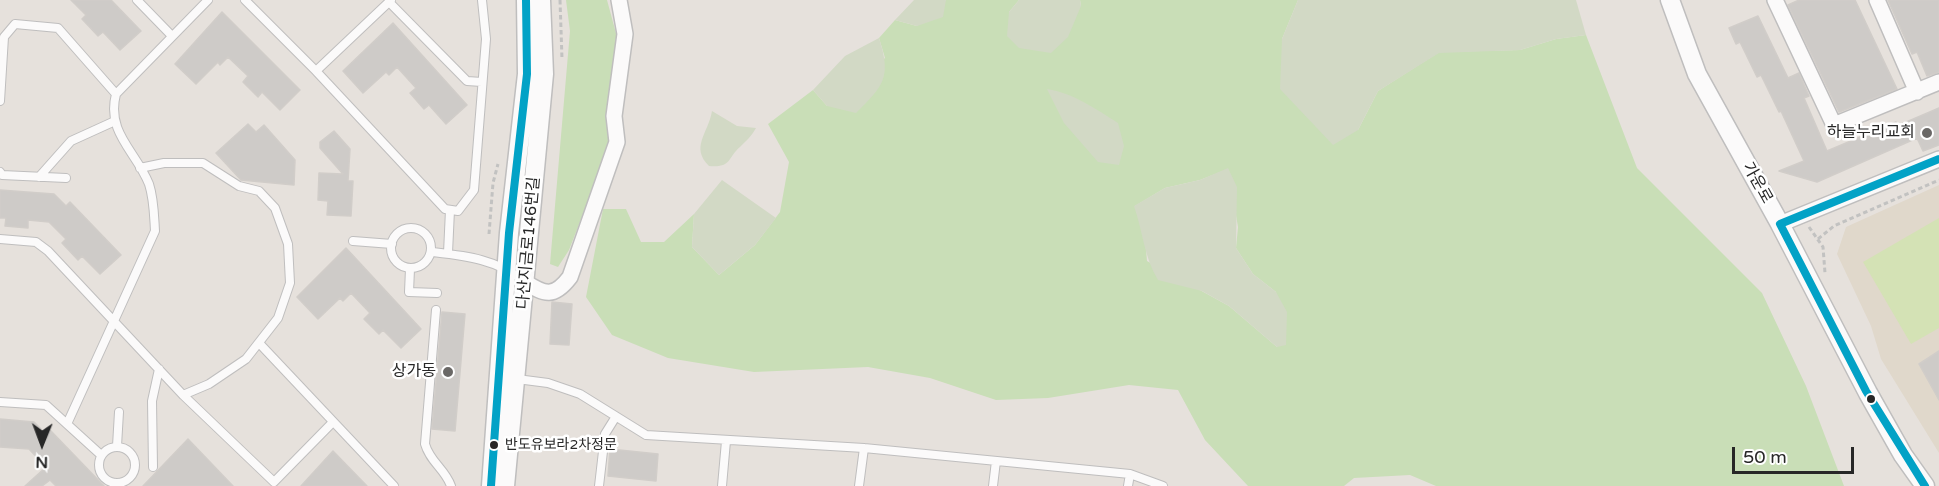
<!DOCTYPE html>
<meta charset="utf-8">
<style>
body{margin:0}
#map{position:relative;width:1939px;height:486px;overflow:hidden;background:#e6e1dc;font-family:"Varela Round",sans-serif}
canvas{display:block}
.north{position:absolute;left:12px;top:414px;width:60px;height:60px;-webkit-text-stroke:4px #fff;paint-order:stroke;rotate:181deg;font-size:16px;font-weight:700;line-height:24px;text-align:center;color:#272727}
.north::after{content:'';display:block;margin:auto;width:21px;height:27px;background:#272727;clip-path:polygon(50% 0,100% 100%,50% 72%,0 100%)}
.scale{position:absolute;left:1732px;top:447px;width:122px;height:27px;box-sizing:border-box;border:3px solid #272727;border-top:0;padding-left:8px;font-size:18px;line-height:21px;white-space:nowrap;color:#272727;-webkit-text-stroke:4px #fff;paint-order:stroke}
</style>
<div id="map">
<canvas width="1939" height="486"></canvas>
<div class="north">N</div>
<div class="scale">50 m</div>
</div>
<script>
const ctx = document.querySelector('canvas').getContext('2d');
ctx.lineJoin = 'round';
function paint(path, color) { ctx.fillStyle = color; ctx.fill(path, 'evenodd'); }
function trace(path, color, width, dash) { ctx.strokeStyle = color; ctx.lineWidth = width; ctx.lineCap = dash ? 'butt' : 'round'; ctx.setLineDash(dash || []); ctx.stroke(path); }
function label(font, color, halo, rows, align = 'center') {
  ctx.font = font + ' "Varela Round","Noto Sans KR",sans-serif'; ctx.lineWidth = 5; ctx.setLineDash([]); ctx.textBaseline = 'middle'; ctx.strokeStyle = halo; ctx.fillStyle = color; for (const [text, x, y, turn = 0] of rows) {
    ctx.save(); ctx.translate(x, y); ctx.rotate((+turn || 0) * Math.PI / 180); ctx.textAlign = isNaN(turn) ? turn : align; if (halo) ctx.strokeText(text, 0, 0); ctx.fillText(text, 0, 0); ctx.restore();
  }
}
paint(new Path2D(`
 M1939,185V453L1881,359L1871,326L1837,254L1846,227Z`), '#e0d8cb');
paint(new Path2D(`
 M566,0H607L617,37L612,140L569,250L558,267L550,264L570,31Z
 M946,0H1019L1009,12L1081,6L1080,0H1298L1282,39L1358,130L1378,91L1439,52L1520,50L1556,39L1586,35L1637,168L1762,293L1806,386L1844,486H1436L1410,475L1354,478L1344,486H1248L1205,440L1178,390L1129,385L1048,398L996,400L930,378L868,367L754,372L668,358L612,335L586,297L603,209H626L641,242H664L694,214L692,247L719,275L755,245L780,212L789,162L768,124L813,90L827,106L885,58L879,38L895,20L917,26ZM1228,169L1238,227L1236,248L1253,274L1276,292L1277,347L1229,306L1147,261L1145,237L1135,206L1165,188L1200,180Z`), '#c9deb7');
paint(new Path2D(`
 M914,0H946L943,17L917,26L895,20Z
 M1019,0H1080L1081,6L1068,37L1051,53L1019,48L1007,36L1009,12Z
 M1298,0H1576L1586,35L1556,39L1520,50L1439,53L1378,91L1358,130L1333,145L1280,89L1282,39Z
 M879,38C892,78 883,86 856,113L827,106L813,90L845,56Z
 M1047,89C1073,93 1096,109 1118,123L1124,146L1119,165L1098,162L1064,123Z
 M712,111L737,126L756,128C751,137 747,140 740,147C727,158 732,168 709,166C690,147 708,134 712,111Z
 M1228,168L1237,187L1236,248L1253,274L1276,292L1287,312L1286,345L1277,347L1229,306L1202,291L1158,280C1144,257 1143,232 1134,206L1165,188L1200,180Z
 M722,180L776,218L755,245L719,275L692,247L694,214Z`), '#d2d9c5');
paint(new Path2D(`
 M1939,218V328L1911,344L1863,262Z`), '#d4e2b5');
const building = new Path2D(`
 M71,0H111L141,31L120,50L103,32L98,36L82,19L86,15Z
 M1799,0H1855L1897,89L1839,112L1788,5Z
 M1888,0H1939V72L1927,76L1917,52L1912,54Z
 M222,12L300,90L280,110L262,92L258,97L243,82L248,76L228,57L220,65L218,62L196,84L175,64Z
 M1758,16L1788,78L1799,73L1809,96L1804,98L1827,151L1896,122L1897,126L1939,108V145L1923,151L1917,138L1817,182L1779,171L1804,161L1781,111L1779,112L1761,75L1757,77L1740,42L1736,44L1729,28Z
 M393,23L467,105L446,124L429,105L424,109L410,93L416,88L397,67L389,75L386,72L363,93L343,71Z
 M248,124L256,132L264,125L295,160L294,185L241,180L216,153Z
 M334,131L350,149L348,181H353L351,216L327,215L328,201L318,200L319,173L343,174L320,148V142Z
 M0,190L54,194L66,206L70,202L121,255L100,274L82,256L78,260L62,243L66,239L49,222L28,220V228L5,226L6,218H0Z
 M346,248L421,329L401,348L383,330L379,334L364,319L370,313L351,293L343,301L340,298L318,319L297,297Z
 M552,302L572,304L569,345L550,344Z
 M442,312L465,314L455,431L432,429Z
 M1939,351V400L1919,364Z
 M0,419L34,422L46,434L50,430L104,486H56L50,480L42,486H25L46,467L29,449L0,447Z
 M188,439L233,486H143Z
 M610,449L658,454L656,481L608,476Z
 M333,451L367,486H301Z`);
paint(building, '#cecbc8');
trace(building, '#d1cdc9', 1.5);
const service = new Path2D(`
 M137,0L172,36
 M245,0L316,71L445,209L458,211L474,190L486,39L482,0
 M389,2L467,81L482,82
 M316,71L391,0
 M0,101L4,37L15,24L58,28L116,94
 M140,168L164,163H203L239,186L259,191L275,208L288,244L290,283L278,318L246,359L209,384L183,395
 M0,172L2,175L66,178
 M39,177L71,141L115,121
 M391 248a20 20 0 1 1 40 0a20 20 0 1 1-40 0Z
 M0,239L36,242L48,251L183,395L274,482L332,423
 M353,241L392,244
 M432,252C466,256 496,259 524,281
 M448,253L450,210
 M410,269L409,292L437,293
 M436,310L425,444C430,462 445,469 451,486
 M259,343L394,486
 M517,379L548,383L580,394L646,435L864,448L1130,474L1163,486
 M0,402L46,405L101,455
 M67,424L155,231C154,215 154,199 149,184C136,151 106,133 116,94L208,0
 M117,446L119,412
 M99 465a18 18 0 1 1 36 0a18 18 0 1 1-36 0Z
 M153,467L152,401L159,369
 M599,486L605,434L615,418
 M722,486L726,441
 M859,486L864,448
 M993,486L996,461
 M1128,486L1130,474`);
const minor = new Path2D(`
 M1775,0L1834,125L1939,82
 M1877,0L1917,92
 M1780,224L1939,159
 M525,282C545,295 554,298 570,277L617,142L614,116L625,34L619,0`);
const tertiary = new Path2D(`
 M1670,0L1697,74L1780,224L1868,393L1903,455L1925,486
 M491,486L509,233L527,74L526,0
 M505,486L544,74L541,0`);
trace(service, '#bfbebe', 10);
trace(minor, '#bfbebe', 18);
trace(tertiary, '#bfbebe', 21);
trace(new Path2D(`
 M560,0L562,59
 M1809,227L1823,247L1825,273
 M489,234L493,183L498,164
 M1818,239L1834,226L1939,180`), '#c2c2c1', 3, [4.5, 3]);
trace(service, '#fbfafa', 8);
trace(minor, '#fbfafa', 15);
trace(tertiary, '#fbfafa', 18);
trace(new Path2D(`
 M491,486L509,233L527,74L526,0
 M1925,486L1866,391L1780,224L1939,159`), '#02a2c6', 8);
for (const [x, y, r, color] of [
 [1927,133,6,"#6a6866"],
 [448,372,6,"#6a6866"],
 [1871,399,5,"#272727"],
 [494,445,5,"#272727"]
]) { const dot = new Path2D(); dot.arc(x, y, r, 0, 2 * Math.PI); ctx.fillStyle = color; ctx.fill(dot); trace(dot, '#fff', 2); }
label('14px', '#272727', '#fff', [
 ["반도유보라2차정문",505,445]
], 'left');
label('16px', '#272727', '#fff', [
 ["하늘누리교회",1915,133],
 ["상가동",436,372]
], 'right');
label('16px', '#272727', '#fff', [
 ["가운로",1757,183,61],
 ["다산지금로146번길",529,243,-85]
]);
</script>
